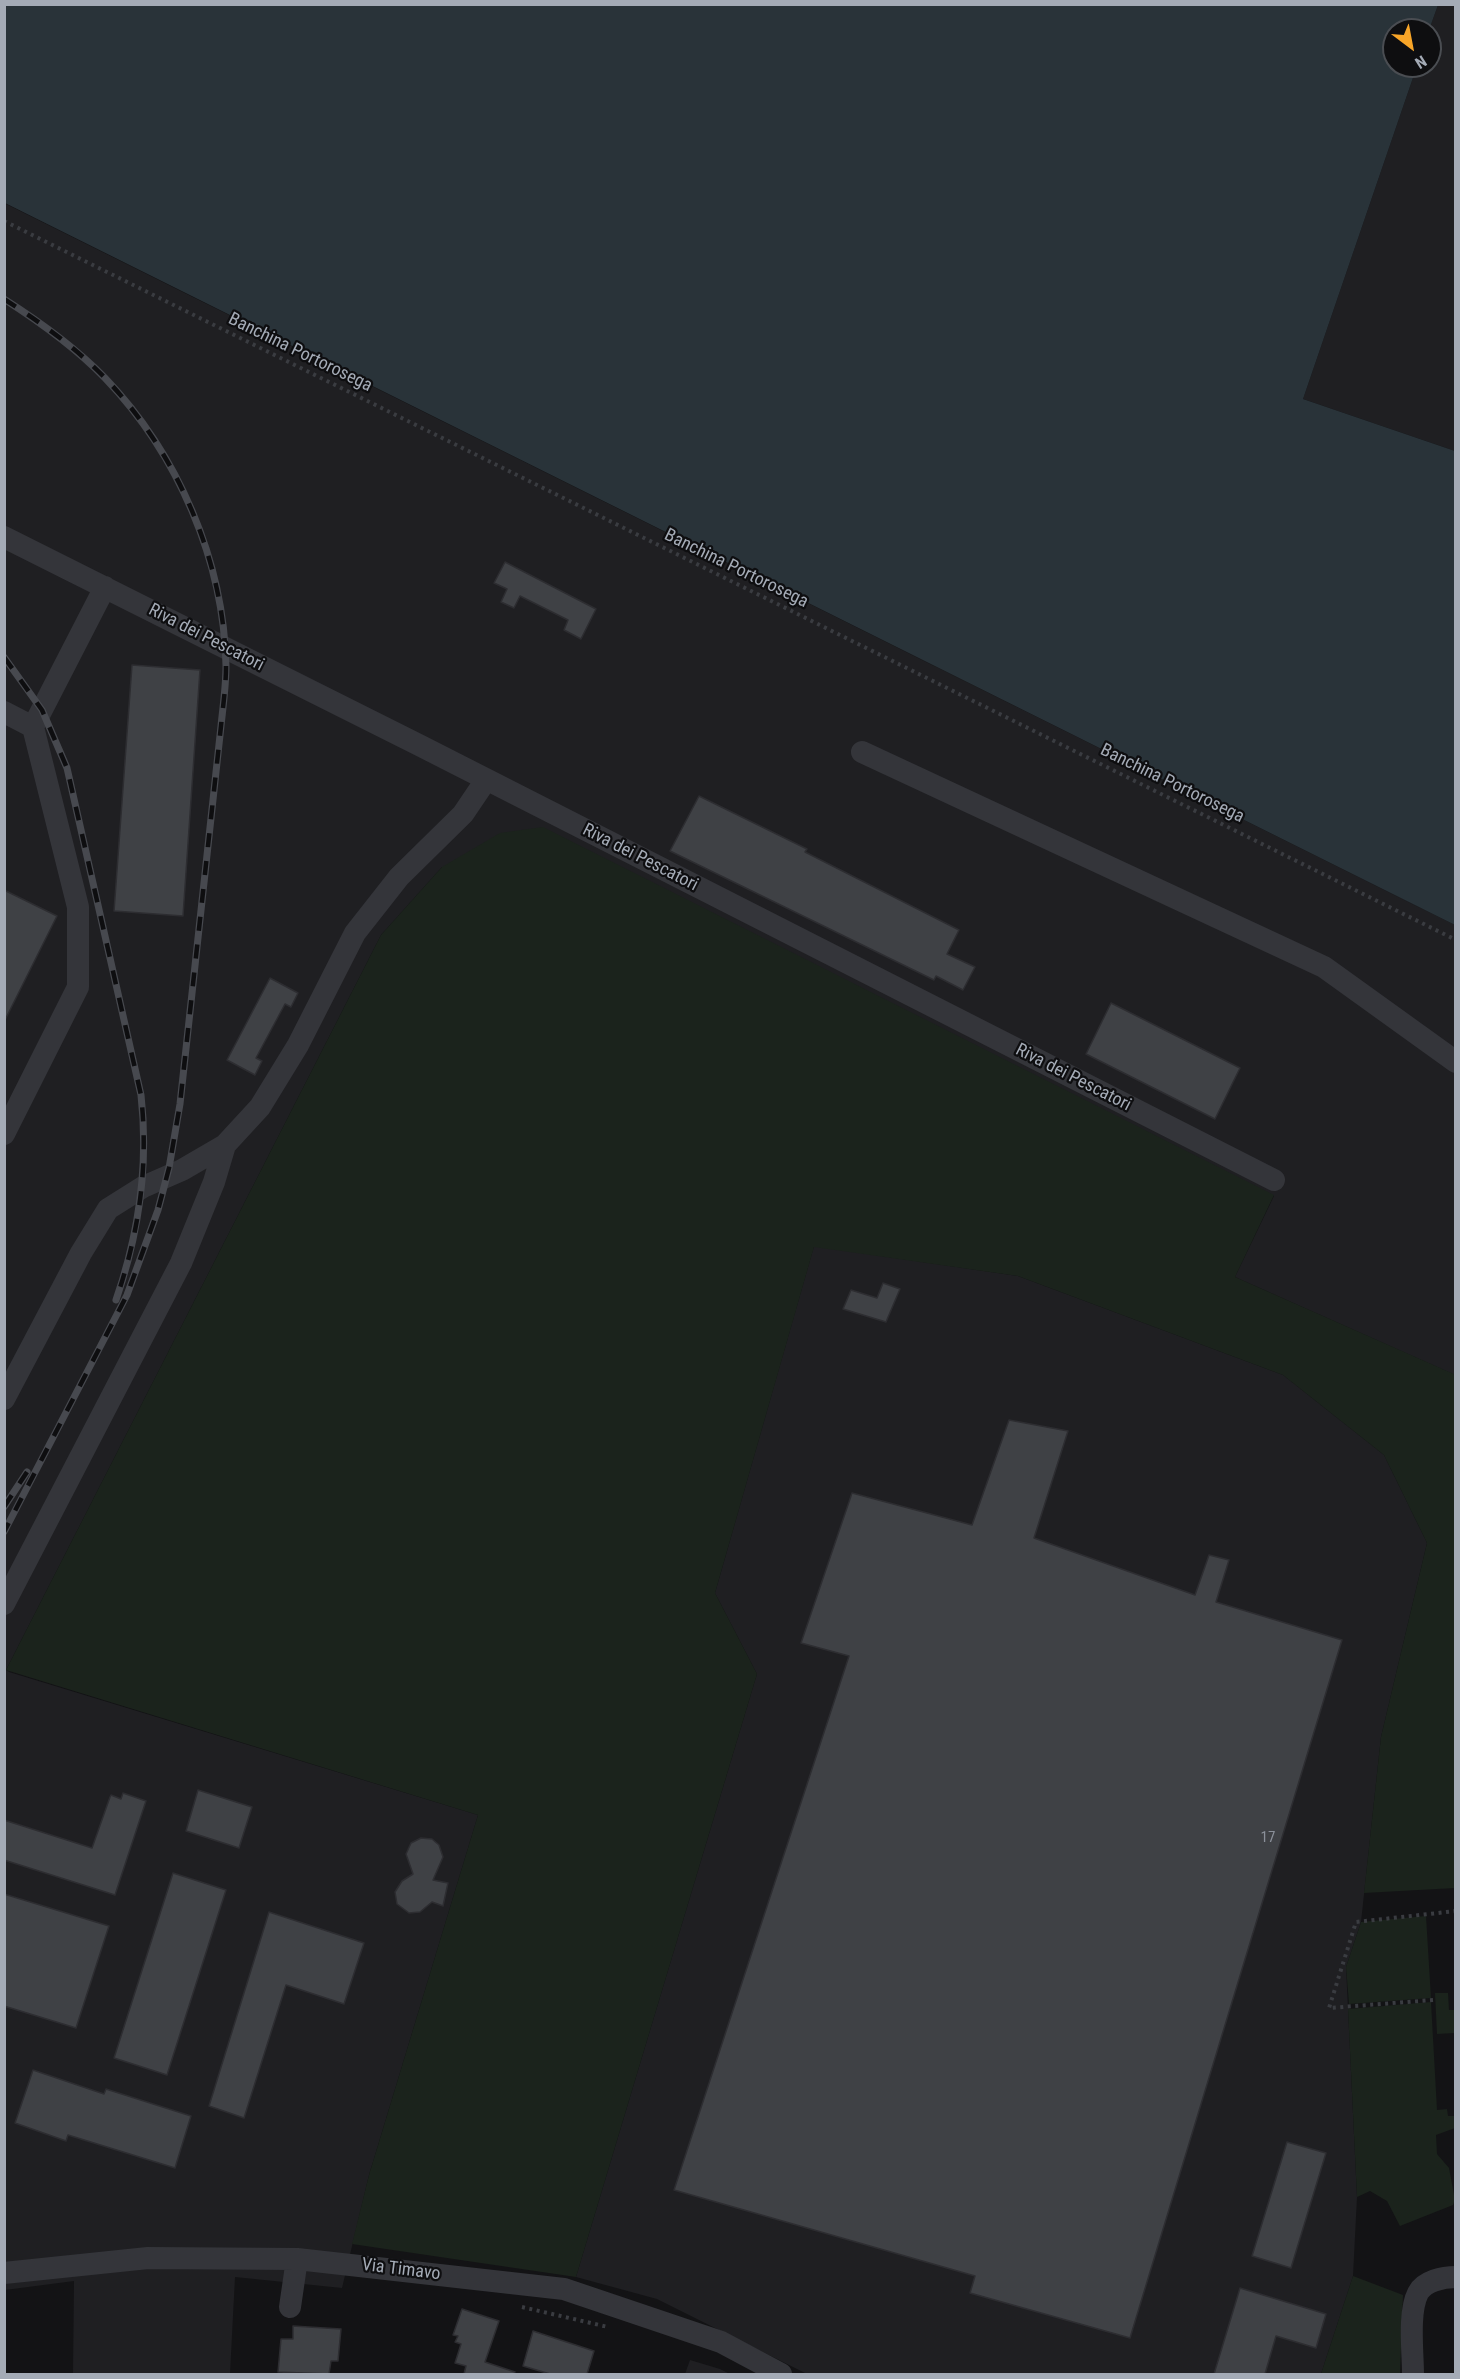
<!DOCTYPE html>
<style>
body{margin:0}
#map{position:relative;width:1460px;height:2379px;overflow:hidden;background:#131315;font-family:"Roboto Condensed",sans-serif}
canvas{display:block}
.frame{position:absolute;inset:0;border:6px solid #a4abb6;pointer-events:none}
.north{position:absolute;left:1382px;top:18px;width:60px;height:60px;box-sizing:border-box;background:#0e0e10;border:2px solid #4a4d52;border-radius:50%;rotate:148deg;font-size:16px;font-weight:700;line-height:24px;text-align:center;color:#a4abb6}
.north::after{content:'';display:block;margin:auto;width:21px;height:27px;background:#f8a528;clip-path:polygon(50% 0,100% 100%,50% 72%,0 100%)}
</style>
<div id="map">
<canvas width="1460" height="2379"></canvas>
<div class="frame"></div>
<div class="north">N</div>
</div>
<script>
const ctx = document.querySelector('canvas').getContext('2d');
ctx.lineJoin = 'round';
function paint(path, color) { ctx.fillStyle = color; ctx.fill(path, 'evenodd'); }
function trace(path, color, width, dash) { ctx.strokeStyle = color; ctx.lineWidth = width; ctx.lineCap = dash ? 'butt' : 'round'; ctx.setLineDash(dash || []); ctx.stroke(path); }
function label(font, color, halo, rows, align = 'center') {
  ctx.font = font + ' "Roboto Condensed",sans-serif'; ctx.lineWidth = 4.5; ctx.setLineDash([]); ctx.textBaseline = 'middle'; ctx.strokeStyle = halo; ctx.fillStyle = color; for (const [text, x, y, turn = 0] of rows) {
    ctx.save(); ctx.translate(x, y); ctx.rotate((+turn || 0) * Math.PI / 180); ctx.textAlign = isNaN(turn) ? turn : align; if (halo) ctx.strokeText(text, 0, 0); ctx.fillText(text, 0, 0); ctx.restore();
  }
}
paint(new Path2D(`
 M1438,5H1455V451L1303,399L1417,66H1430L1429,30Z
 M4,203L1455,925V1375L1235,1277L1274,1196L442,867L381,935L6,1670L9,1672L478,1815L369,2175L342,2288L235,2277L230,2374H73L74,2281L5,2290Z
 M814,1246L1018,1276L1283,1375L1384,1455L1427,1543L1381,1737L1361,1922L1346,1967L1357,2197L1353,2276L1321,2374H807L657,2299L576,2277L757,1674L715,1593Z
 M690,2360L720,2369L730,2374H685Z`), '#1f1f22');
paint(new Path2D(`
 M543,827L1274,1195L1235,1277L1456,1375L1455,1888L1364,1893L1381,1737L1427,1543L1384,1455L1283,1375L1018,1276L814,1247L715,1593L757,1674L576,2277L352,2244L369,2175L478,1815L6,1670L381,935L442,867L500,833Z
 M1426,1916L1431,1998L1349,2004L1346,1967L1361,1922Z
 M1435,1993H1448L1449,2010H1455V2033L1437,2034Z
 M1431,2002L1437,2110L1447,2109L1448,2116H1456L1455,2128L1436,2135L1437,2154L1449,2168L1455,2200L1453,2205L1400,2226L1387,2201L1370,2191L1357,2197L1348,2009Z
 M1353,2276L1403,2295L1400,2374H1321Z`), '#1b231c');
paint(new Path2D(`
 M4,5H1438L1429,30H1394V66H1417L1303,399L1455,451V925L5,203Z`), '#293339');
const building = new Path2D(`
 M505,562L596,609L581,639L564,630L568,620L520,596L514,608L501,602L507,589L494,583Z
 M132,665L200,670L183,916L114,911Z
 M699,796L807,849L805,852L959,930L947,954L975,967L963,990L936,976L934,980L670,851Z
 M4,890L57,916L4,1022Z
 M270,978L298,993L291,1007L285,1004L256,1058L262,1061L255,1075L227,1060Z
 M1111,1003L1240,1068L1215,1119L1086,1054Z
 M883,1283L900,1289L886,1322L843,1309L851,1290L877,1298Z
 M1009,1420L1068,1431L1034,1538L1195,1595L1209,1555L1229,1560L1216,1602L1342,1640L1130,2338L970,2293L975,2276L674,2190L849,1656L801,1643L852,1493L972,1525Z
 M198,1790L252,1807L239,1848L186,1831Z
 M123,1793L146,1801L115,1895L4,1860V1820L92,1848L110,1797L111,1795L121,1799Z
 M421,1838L432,1839L439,1845L443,1857L433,1880L448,1883L443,1906L432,1902L420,1912L409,1913L397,1904L395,1892L402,1881L413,1874L406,1854L411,1843Z
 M173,1873L226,1890L167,2075L114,2058Z
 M4,1894L109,1926L76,2028L4,2006Z
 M269,1912L364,1943L344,2004L286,1985L244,2118L209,2106Z
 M33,2070L104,2094L106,2089L191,2116L175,2168L68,2135L66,2141L15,2123Z
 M1287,2142L1326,2153L1291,2268L1252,2256Z
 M1240,2288L1326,2314L1316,2348L1276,2336L1265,2374H1214Z
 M462,2309L499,2321L485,2362L515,2372L514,2374H464L466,2366L455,2363L461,2344L455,2342L458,2336L453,2335Z
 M293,2326L341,2329L338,2361H331L329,2374L278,2372L281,2339H293Z
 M533,2331L594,2351L587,2374H550L523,2366Z`);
paint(building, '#3f4145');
trace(building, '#2d2d31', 1.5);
trace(new Path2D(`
 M4,221L1456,940
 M1433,2000L1329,2008L1356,1922L1456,1911
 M522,2307L608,2327`), '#3a3c41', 4, [3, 4.5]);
trace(new Path2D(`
 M4,537L419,745L1274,1180
 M4,712L33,727L78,907V987L4,1134
 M33,727L105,587
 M862,752L1324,967L1456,1062
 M4,1399L81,1253L108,1209L143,1187L182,1170L225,1145L260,1107L298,1045L355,933L399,877L463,814L486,780
 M4,1604L181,1263L214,1182L225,1145
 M4,2273L148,2258L297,2259L564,2289L721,2342L781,2374
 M290,2307L297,2259
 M1413,2374C1413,2353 1408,2312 1418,2293C1424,2281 1443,2277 1456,2277`), '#34353a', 22);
const rail = new Path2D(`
 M4,299C40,322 75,347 105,378C178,454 224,561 226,666C226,686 223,706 221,726L180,1104L169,1168L158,1210L127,1295L4,1532
 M4,657L42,710L67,768L141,1095C149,1166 139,1233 116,1300
 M4,1507L27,1472`);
trace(rail, '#47494f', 7);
trace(rail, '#0e0e10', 4.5, [14]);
label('15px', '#8b909a', null, [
 ["17",1268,1838]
]);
label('18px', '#a4abb6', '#0e0e10', [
 ["Banchina Portorosega",300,353,26],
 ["Banchina Portorosega",736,569,26],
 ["Riva dei Pescatori",206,638,27],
 ["Banchina Portorosega",1172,784,26],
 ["Riva dei Pescatori",640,858,27],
 ["Riva dei Pescatori",1073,1078,27],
 ["Via Timavo",401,2270,7]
]);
</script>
